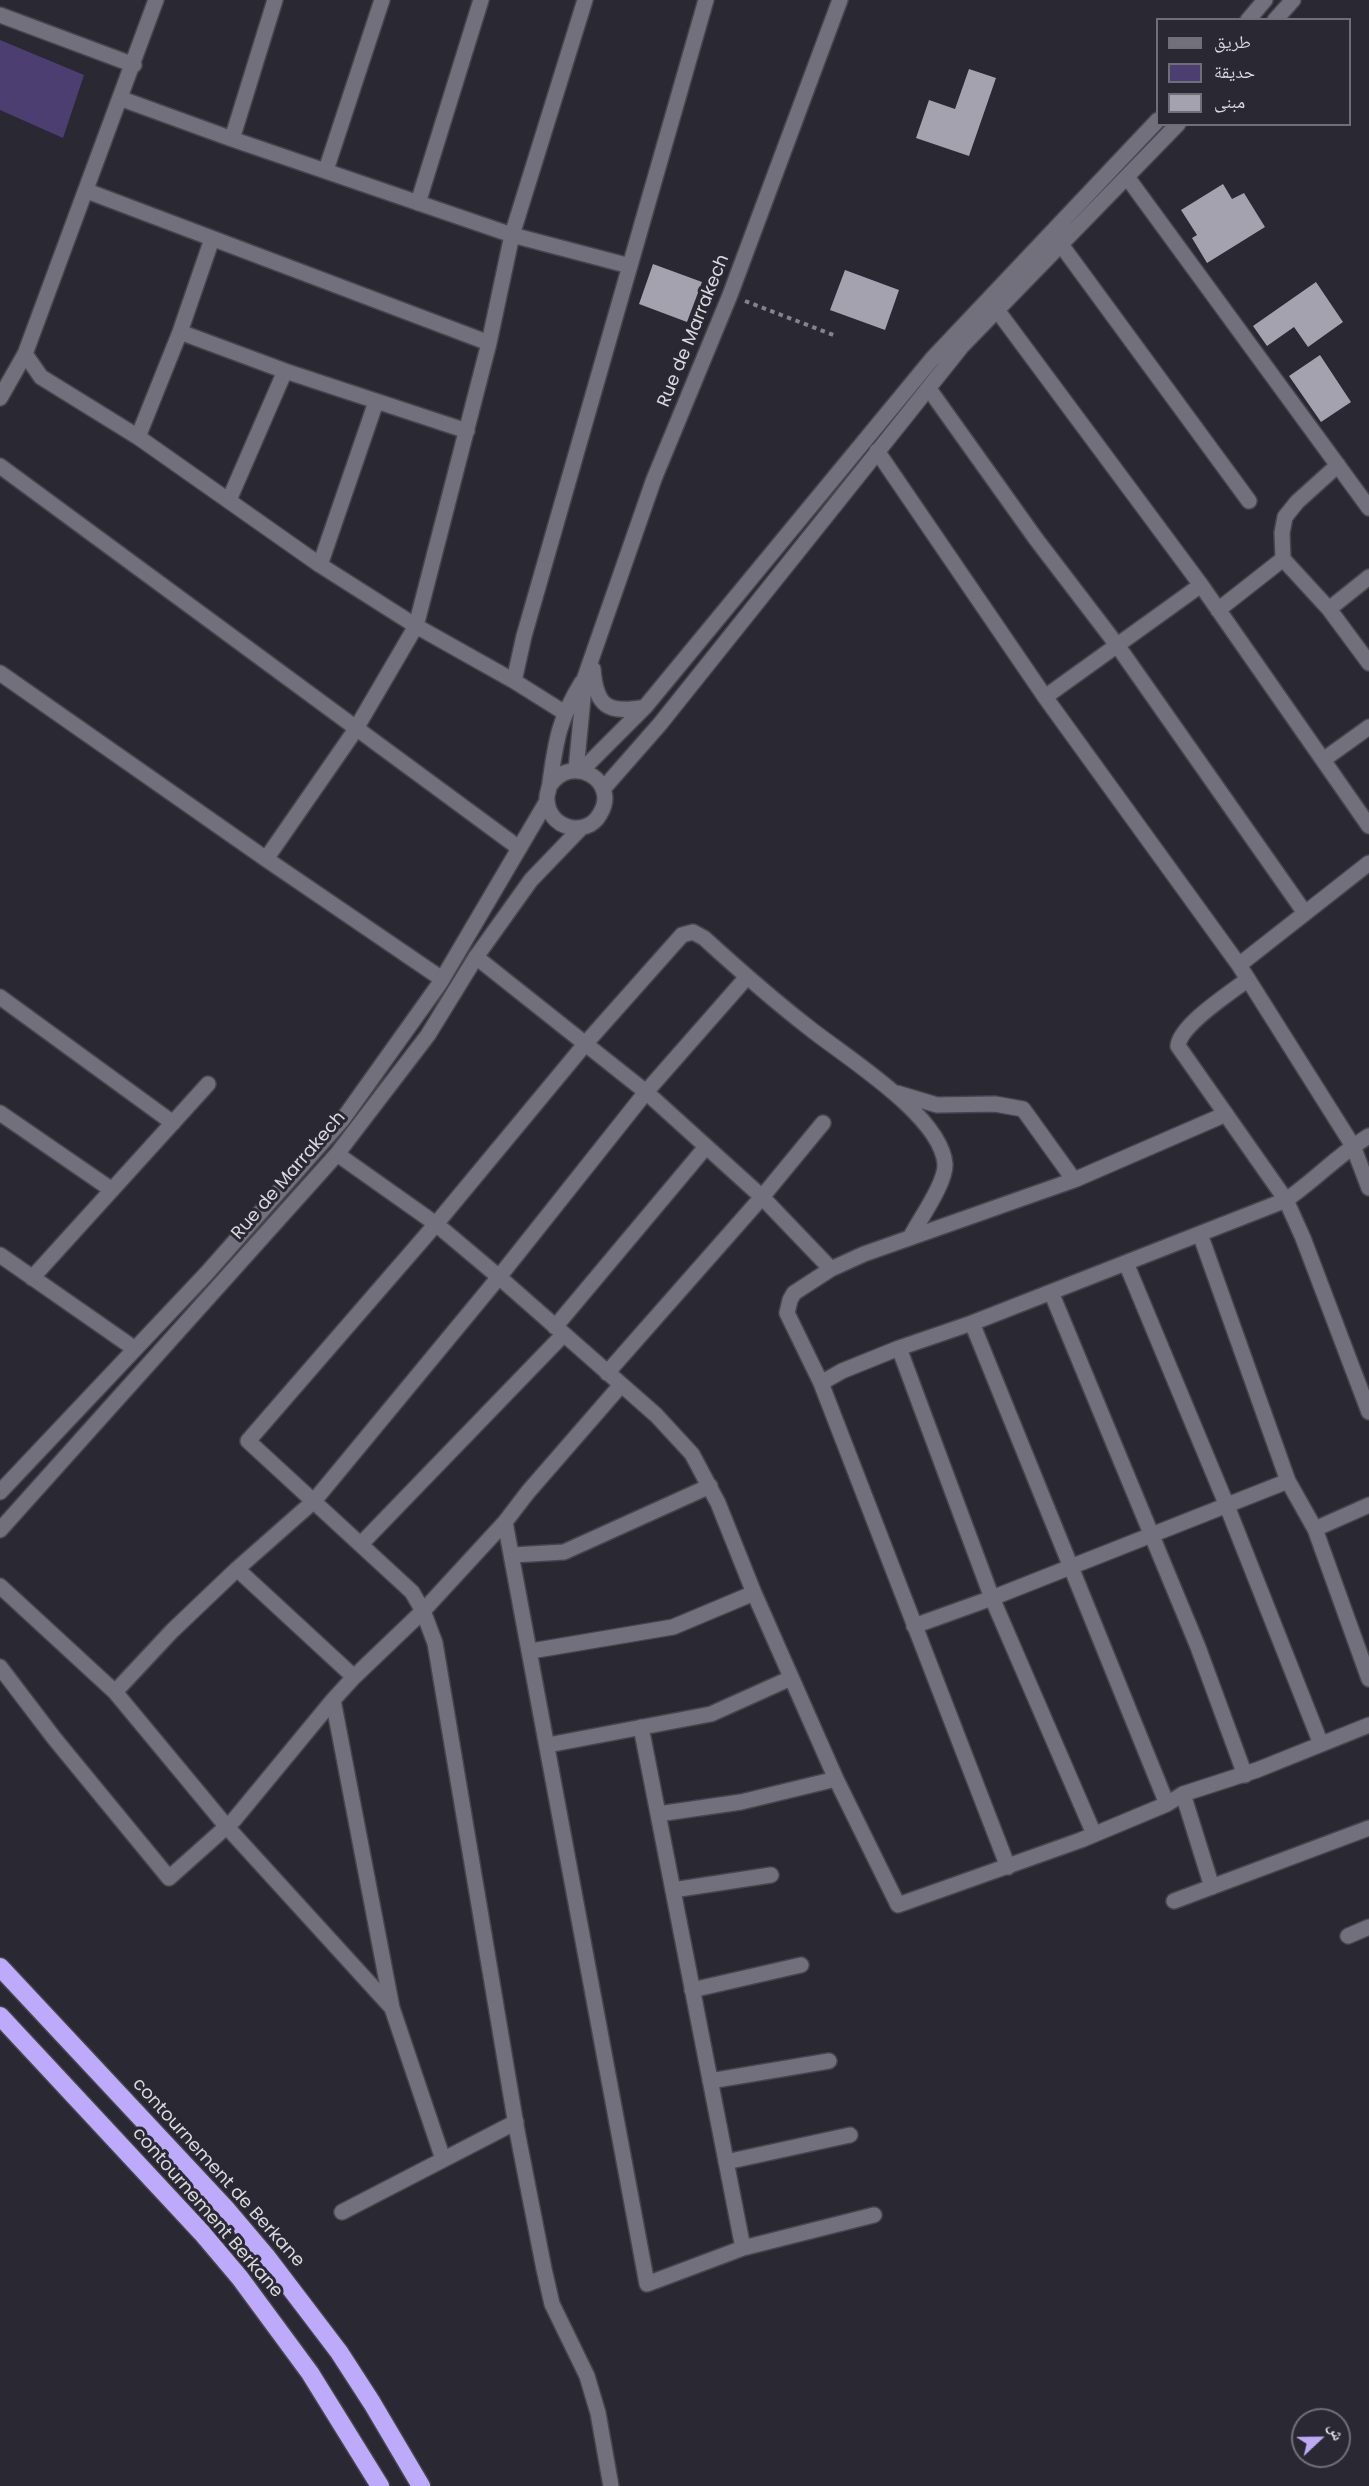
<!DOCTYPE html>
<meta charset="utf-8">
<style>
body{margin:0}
#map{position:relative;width:1369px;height:2486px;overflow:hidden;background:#2a2832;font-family:Poppins,"Noto Naskh Arabic",sans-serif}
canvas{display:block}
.legend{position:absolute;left:1156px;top:18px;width:195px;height:108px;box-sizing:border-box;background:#2a2832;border:2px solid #706e77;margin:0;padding:8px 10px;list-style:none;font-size:18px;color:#dad8df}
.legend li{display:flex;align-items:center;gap:12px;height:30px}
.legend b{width:30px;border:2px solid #706e77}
.north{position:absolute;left:1291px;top:2408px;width:60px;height:60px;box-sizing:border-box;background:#2a2832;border:2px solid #706e77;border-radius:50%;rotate:68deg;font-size:16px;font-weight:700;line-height:24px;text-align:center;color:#dad8df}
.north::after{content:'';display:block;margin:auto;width:21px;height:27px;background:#bcaaf5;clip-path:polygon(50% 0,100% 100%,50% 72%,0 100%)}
</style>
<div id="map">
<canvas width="1369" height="2486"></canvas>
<ul class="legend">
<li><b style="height:8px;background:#72707c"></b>طريق</li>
<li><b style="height:16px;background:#4d3e72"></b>حديقة</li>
<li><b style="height:16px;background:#a5a2af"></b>مبنى</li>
</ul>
<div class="north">ش</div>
</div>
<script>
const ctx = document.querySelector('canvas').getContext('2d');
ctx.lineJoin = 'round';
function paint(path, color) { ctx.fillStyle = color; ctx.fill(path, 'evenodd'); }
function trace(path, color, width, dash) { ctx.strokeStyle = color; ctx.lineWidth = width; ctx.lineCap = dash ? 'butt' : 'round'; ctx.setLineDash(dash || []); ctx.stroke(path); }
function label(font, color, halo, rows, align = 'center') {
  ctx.font = font + ' Poppins,sans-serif'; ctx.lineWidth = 6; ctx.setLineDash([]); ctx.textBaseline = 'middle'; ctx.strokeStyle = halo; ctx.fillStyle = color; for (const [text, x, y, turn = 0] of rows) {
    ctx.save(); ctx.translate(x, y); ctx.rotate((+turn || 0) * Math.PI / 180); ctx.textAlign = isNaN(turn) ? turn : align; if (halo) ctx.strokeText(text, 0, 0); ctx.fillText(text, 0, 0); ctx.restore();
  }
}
paint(new Path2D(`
 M0,40L84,75L63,138L0,110Z`), '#4d3e72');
paint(new Path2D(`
 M969,69L996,78L969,156L916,138L929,100L955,109Z
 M1223,184L1232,199L1244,193L1265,227L1207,263L1192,238L1197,235L1181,210Z
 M653,264L702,282L687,322L639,304Z
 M845,270L899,290L885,330L830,310Z
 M1316,282L1343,322L1308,347L1294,327L1267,346L1253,326Z
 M1320,355L1351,402L1321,422L1289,376Z`), '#a5a2af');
const street = new Path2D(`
 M275,0L232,139L512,235L630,266
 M0,15L134,65
 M122,99L232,139
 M326,170L382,0
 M1127,177L1369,508
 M87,191L489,343
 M418,203L481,0
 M1062,246L1249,501
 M997,310L1201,585L1369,826
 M180,332L285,371L467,431
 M25,354L41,377L138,437L320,565L416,626L514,681L565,713
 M929,389L1036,539L1117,645L1305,913
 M0,398L25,354L156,0
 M138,437L180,332L212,239
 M877,451L1045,697L1239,965L1353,1146L1369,1188
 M1338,465L1297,502L1285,517L1282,533L1283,559L1329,609L1369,663
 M0,466L519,848
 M229,500L285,371
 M320,565L376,402
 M1329,609L1369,577
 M1218,610L1283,559
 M0,673L266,859L442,979
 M514,681L524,636L706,0
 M1045,697L1201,585
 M1323,760L1369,727
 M266,859L354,732L416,626L489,343L512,235L585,0
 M476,957L646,1092L762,1197L831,1269
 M1239,965L1369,863
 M1247,980C1230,993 1180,1025 1178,1046L1286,1200L1303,1238L1369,1412
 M0,997L173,1123
 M897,1093L937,1105L995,1104L1023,1109L1074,1180
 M0,1113L112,1190
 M337,1154L436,1224L499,1277L656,1415L692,1454L718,1503L754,1593L836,1779L898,1905L1081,1840L1167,1804L1183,1794L1257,1770L1369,1725
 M1200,1234L1288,1481L1315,1529
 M0,1255L135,1349
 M1126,1263L1225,1501L1321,1744
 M32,1278L208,1084
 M1051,1292L1198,1647L1245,1775
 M972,1323L1167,1804
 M555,1327L705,1148
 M899,1348L992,1598L1094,1834
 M607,1373L762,1197L823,1123
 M821,1383L842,1371L899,1348L972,1323L1286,1200C1315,1180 1339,1154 1369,1136
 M1369,1505L1315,1529L1369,1679
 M505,1522L647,2284L743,2248L874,2215
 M361,1544L563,1335
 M513,1555L564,1552L710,1486
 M237,1569L354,1677
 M0,1586L115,1692L227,1827L392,2008
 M914,1626L992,1598L1288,1481
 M531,1651L673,1627L754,1593
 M0,1667L54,1738L169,1878L234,1820L333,1700L354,1677L423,1611L505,1522L528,1492L621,1385
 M115,1692L172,1631L237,1569L314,1501L499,1277L646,1092L747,977
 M333,1700L392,2008L443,2159
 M641,1727L743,2248
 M548,1745L711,1714L791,1678
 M1183,1794L1212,1887
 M658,1814L741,1802L836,1779
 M1008,1867L821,1383L787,1313L790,1300L794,1293L831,1269L864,1254L1074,1180L1226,1114
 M673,1890L771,1875
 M1174,1901L1369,1828
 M1348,1936L1369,1927
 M692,1990L801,1965
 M710,2081L829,2061
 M726,2162L850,2135
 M342,2212L516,2122
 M611,2486L598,2413L587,2376L552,2304L544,2269L517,2131L435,1643L423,1611L412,1592L248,1441L436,1224L586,1043L682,935L693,932L704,938C738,969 772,999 808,1027C844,1056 941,1115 945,1164C946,1183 919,1220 910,1238`);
const secondary = new Path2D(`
 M1248,20L1265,0
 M1275,20L1293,0
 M593,669C596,707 608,714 645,707
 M576,770L585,677L592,657L654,479L730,295L840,0
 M581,771L645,707L932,359L1158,120
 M550,785C573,752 620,782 600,814C586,839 548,828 547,800C546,794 550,788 550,782C556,740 559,719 582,682
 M603,789L660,724L962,346L1178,124
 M0,1492L206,1274L343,1119L440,983L547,801
 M0,1530L337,1154L428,1035L476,957L531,880L581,828`);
const highway = new Path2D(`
 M0,1967L227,2210L266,2256L339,2352L372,2403L421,2486
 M0,2016L202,2233L240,2278L310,2373L380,2486`);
trace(street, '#47454c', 18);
trace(secondary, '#47454c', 18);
trace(highway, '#47454c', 21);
trace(new Path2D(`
 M745,301L836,336`), '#84828a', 4, [4.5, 4.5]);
trace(street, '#72707c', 15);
trace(secondary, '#72707c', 15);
trace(highway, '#beaafa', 18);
label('18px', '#dad8df', '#2a2832', [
 ["Rue de Marrakech",694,331,-68],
 ["Rue de Marrakech",289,1176,-49],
 ["contournement de Berkane",218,2173,48],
 ["contournement Berkane",207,2213,49]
]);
</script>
